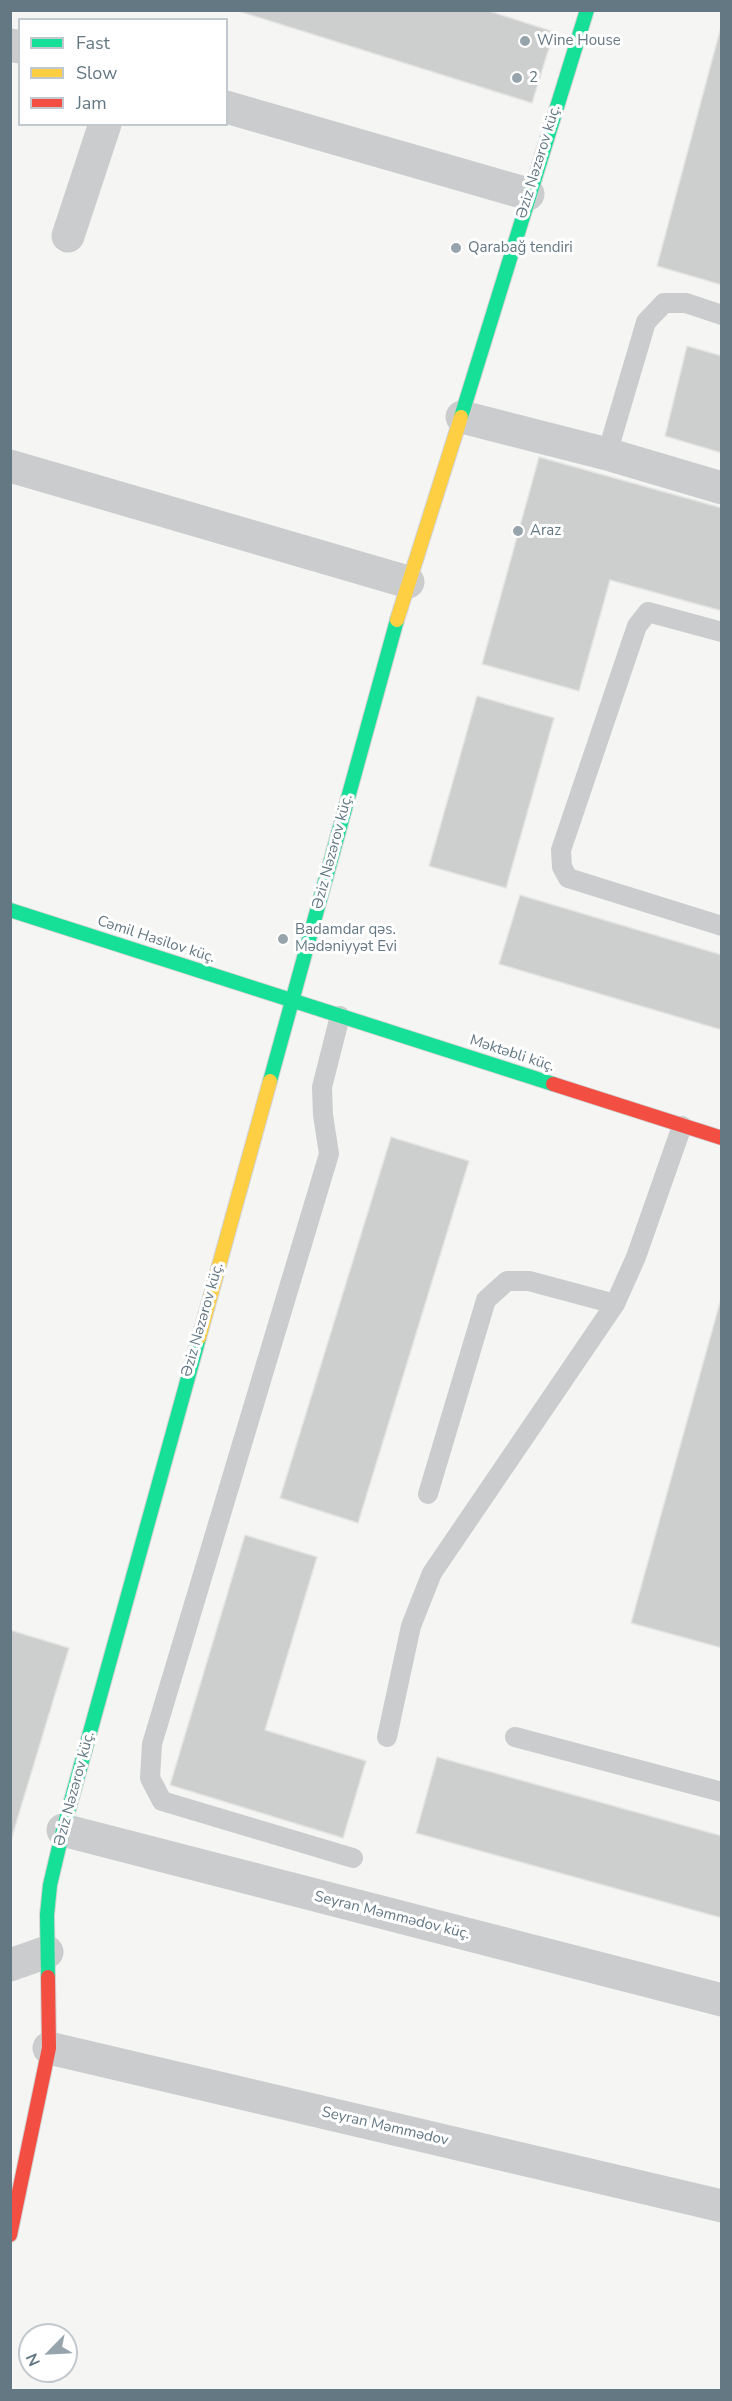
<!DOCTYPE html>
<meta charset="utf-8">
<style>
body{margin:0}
#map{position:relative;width:732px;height:2401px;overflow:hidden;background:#f5f5f3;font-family:"Nunito Sans",sans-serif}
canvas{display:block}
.frame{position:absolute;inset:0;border:12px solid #647884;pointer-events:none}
.legend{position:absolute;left:18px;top:18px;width:210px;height:108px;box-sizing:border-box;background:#fff;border:2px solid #c1c9ce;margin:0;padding:8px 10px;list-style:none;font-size:18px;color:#647884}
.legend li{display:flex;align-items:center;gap:12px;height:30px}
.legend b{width:30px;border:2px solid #c1c9ce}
.north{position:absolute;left:18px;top:2323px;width:60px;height:60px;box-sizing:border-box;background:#fff;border:2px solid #c1c9ce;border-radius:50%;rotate:246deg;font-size:16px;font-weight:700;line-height:24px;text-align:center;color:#647884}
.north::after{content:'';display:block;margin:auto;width:21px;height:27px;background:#97a4ab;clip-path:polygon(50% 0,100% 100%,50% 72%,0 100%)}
</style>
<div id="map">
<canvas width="732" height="2401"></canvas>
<div class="frame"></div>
<ul class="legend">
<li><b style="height:8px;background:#16e098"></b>Fast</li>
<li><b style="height:8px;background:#ffcf43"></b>Slow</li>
<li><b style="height:8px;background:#f24e42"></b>Jam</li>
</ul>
<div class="north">N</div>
</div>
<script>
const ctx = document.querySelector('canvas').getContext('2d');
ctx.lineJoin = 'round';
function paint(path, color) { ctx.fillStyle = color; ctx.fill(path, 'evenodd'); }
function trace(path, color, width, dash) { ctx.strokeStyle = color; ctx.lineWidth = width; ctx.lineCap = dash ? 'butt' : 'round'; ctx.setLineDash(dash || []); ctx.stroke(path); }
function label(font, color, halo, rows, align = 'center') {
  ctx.font = font + ' "Nunito Sans",sans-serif'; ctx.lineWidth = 6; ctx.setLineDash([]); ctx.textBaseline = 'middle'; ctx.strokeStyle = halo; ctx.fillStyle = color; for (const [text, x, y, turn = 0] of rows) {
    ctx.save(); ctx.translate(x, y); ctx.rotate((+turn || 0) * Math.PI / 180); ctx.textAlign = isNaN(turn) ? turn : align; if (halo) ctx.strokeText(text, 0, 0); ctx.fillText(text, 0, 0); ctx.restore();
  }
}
const building = new Path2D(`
 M235,10H486L554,32L532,103Z
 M722,23V285L657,266Z
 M687,346L722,356V453L665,436Z
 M539,457L722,508V611L610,580L579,691L482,664Z
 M477,696L554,718L506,888L429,866Z
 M520,895L722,955V1030L499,964Z
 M391,1137L469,1161L358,1523L280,1498Z
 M722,1295V1648L631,1623Z
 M245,1535L317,1557L265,1730L366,1761L343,1838L170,1785Z
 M10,1630L69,1648L11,1840H10Z
 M437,1757L722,1836V1918L416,1833Z`);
paint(building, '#cdcece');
trace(building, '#e4e4e3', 1.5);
const fast = new Path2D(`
 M461,417L587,10
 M10,910L553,1084
 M270,1081L397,620
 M48,1977L47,1915L50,1885L63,1830L199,1338`);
const slow = new Path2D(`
 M397,620L461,417
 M199,1338L270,1081`);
const jam = new Path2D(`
 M553,1084L722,1138
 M10,2235L49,2048L48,1977`);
trace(fast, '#d2d3d4', 16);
trace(slow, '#d2d3d4', 16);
trace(jam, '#d2d3d4', 16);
trace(new Path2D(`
 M607,454L646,322L664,303H686L722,315
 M722,632L648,612L637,626L561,850L562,867L568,878L722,926
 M340,1016L322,1087L323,1115L329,1154L152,1744L150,1778L162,1801L353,1858
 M428,1494L486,1300L507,1281H529L615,1304
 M387,1737L411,1626L432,1573L615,1304L636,1257L682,1126
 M515,1737L722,1792`), '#cacccd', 20);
trace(new Path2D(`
 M10,45L20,47
 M226,107L528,194
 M68,236L105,124
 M462,417L607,454L722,488
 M10,466L408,582
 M63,1830L722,2000
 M10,1965L47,1952
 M49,2048L722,2206`), '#cacccd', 33);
trace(fast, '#16e098', 14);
trace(slow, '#ffcf43', 14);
trace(jam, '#f24e42', 14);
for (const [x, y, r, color] of [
 [525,41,6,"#97a4ab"],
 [517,78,6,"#97a4ab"],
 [456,248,6,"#97a4ab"],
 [518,531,6,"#97a4ab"],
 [283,939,6,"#97a4ab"]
]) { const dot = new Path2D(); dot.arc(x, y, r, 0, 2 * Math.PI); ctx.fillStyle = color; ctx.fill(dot); trace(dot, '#fff', 2); }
label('15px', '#647884', '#fff', [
 ["Wine House",537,41],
 ["2",529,78],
 ["Qarabağ tendiri",468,248],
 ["Araz",530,531],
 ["Badamdar qəs.",295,930],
 ["Mədəniyyət Evi",295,947]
], 'left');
label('15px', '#647884', '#fff', [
 ["Əziz Nəzərov küç.",539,162,-73],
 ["Əziz Nəzərov küç.",333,852,-75],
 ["Cəmil Hasilov küç.",156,940,18],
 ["Məktəbli küç.",512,1054,18],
 ["Əziz Nəzərov küç.",203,1320,-74],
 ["Əziz Nəzərov küç.",75,1789,-75],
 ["Seyran Məmmədov küç.",392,1916,14],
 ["Seyran Məmmədov",385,2127,13]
]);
</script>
